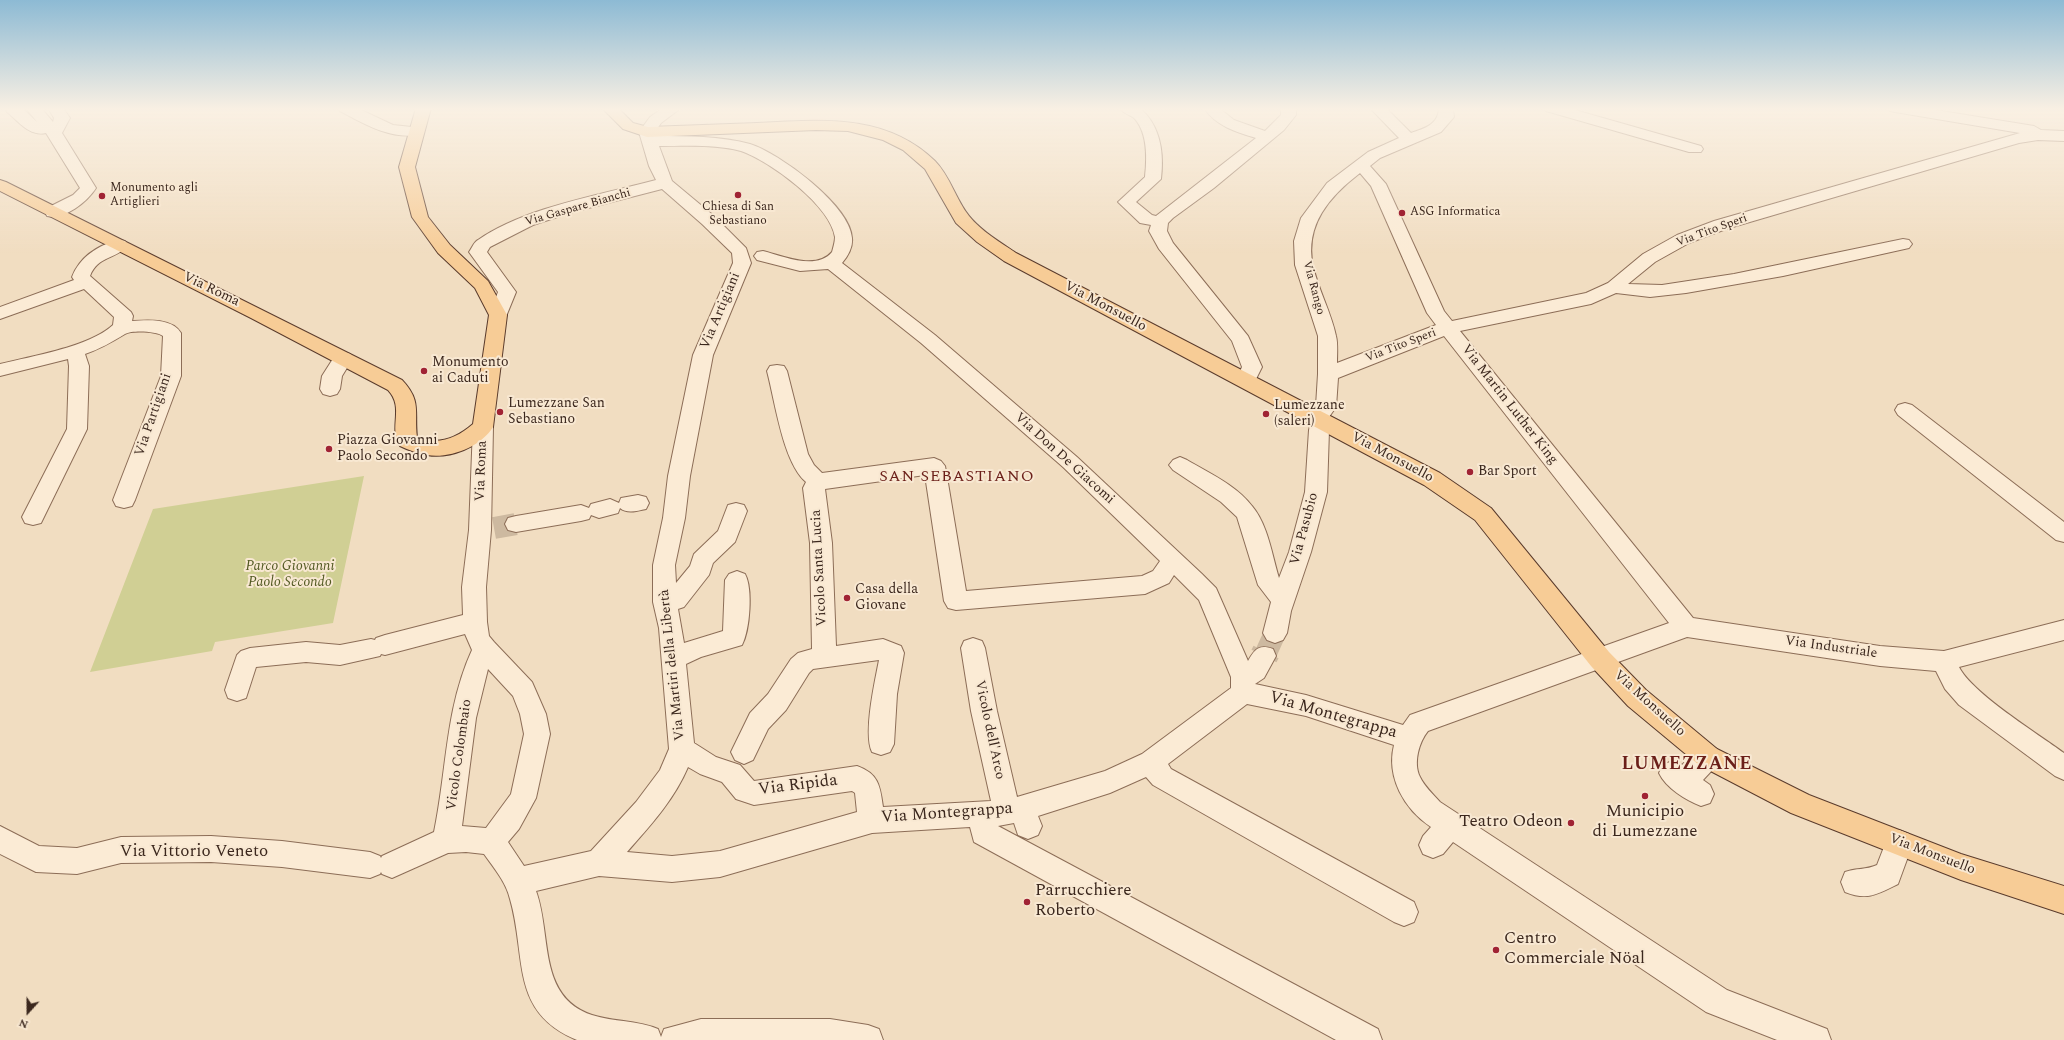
<!DOCTYPE html>
<meta charset="utf-8">
<style>
body{margin:0}
#map{position:relative;width:2064px;height:1040px;overflow:hidden;background:#f1ddc1;font-family:Spectral,serif}
canvas{display:block}
.north{position:absolute;left:8px;top:992px;width:40px;height:40px;-webkit-text-stroke:3px #f8e8d2;paint-order:stroke;rotate:201deg;font-size:11px;font-weight:700;line-height:16px;text-align:center;color:#3b271d}
.north::after{content:'';display:block;margin:auto;width:14px;height:18px;background:#3b271d;clip-path:polygon(50% 0,100% 100%,50% 72%,0 100%)}
</style>
<div id="map">
<canvas width="2064" height="1040"></canvas>
<div class="north">N</div>
</div>
<script>
const ctx = document.querySelector('canvas').getContext('2d');
ctx.lineJoin = 'round';
function paint(path, color) { ctx.fillStyle = color; ctx.fill(path, 'evenodd'); }
function trace(path, color, width, dash) { ctx.strokeStyle = color; ctx.lineWidth = width; ctx.lineCap = dash ? 'butt' : 'round'; ctx.setLineDash(dash || []); ctx.stroke(path); }
function label(font, color, halo, rows, align = 'center') {
  ctx.font = font + ' Spectral,serif'; ctx.lineWidth = 4; ctx.setLineDash([]); ctx.textBaseline = 'middle'; ctx.strokeStyle = halo; ctx.fillStyle = color; for (const [text, x, y, turn = 0] of rows) {
    ctx.save(); ctx.translate(x, y); ctx.rotate((+turn || 0) * Math.PI / 180); ctx.textAlign = isNaN(turn) ? turn : align; if (halo) ctx.strokeText(text, 0, 0); ctx.fillText(text, 0, 0); ctx.restore();
  }
}
paint(new Path2D(`
 M364,476L333,623L215,642L212,651L90,672L153,509Z`), '#d0cf94');
trace(new Path2D(`
 M494,528L516,524
 M1266,653L1275,633`), '#cdb9a0', 22, [22, 11]);
trace(new Path2D(`
 M1264,656L1266,652`), '#cdb9a0', 28, [28, 14]);
const minor = new Path2D(`
 M5,108H22L37,122L26,108H41L53,122L54,118L48,108H63L70,118L62,133L96,188C87,202 65,220 47,216L45,212L47,208L73,195L80,188L46,133C30,137 18,121 7,112Z
 M338,108H357L393,125L421,128L424,131L421,134C393,141 364,124 340,111Z
 M663,108H681L661,123L655,132L656,136C687,136 720,136 750,144C779,153 850,205 852,238C853,247 848,256 842,263L935,335L1077,457L1202,574L1216,588L1248,661C1255,649 1259,644 1273,649L1276,656L1264,678L1255,684L1306,695L1403,725L1410,715L1669,623L1444,336L1338,378L1336,407L1329,417L1332,422L1329,430L1327,492L1311,552L1291,611L1287,633L1283,640L1275,643L1267,640L1263,633L1271,602L1258,585L1237,517L1221,502L1173,470L1169,465L1173,460L1180,457L1187,460C1209,473 1236,485 1252,506C1268,525 1272,555 1279,578L1289,552L1305,492L1309,430L1311,423L1307,418L1316,406L1318,374V336L1295,265L1294,241L1301,218L1327,183L1368,152L1399,138L1370,108H1386L1411,133C1425,128 1438,125 1439,108H1453L1454,117L1441,132L1380,158L1370,166L1386,184L1444,311L1452,321L1586,293L1608,283L1643,254L1677,235L1714,221L2020,133L1895,112L1890,111L1888,108H1923L2034,126L2041,130L2064,131V141L2038,140L2019,143L1726,229L1689,243L1655,262L1628,284L1662,285L1734,274L1903,239L1909,240L1912,244L1909,248L1783,276L1686,293L1650,297L1616,293L1591,304L1460,331L1693,618L1880,646L1944,651L2064,620V640L1959,667C1972,693 2038,734 2064,753V780L2055,776L1959,705L1945,689L1936,671L1880,666L1687,637L1428,731C1419,742 1413,763 1420,777C1424,786 1433,794 1440,802L1727,990L1827,1029L1831,1040H1777L1706,1012L1453,842L1443,854L1433,858L1423,854L1419,845L1423,836L1431,827C1404,809 1386,777 1394,745L1306,716L1247,704L1168,764L1171,769L1414,902L1418,912L1414,922L1404,926L1394,922L1153,785L1146,777L1110,793L1038,816L1042,826L1038,835L1028,839L1018,835L1014,823L998,826L1378,1029L1382,1040H1336L974,842L970,827L872,833L720,877L672,882L599,876L536,891C552,934 537,997 592,1015C614,1022 637,1020 658,1029L661,1037L664,1029L701,1019H830L868,1025L879,1029L883,1040H577C509,1012 527,957 510,899C506,882 494,868 484,854L466,852L448,853L392,878L382,874L381,872L380,874L370,878L282,867L211,862L121,863L77,874L36,872L0,854V826L39,846L77,848L121,837L211,836L282,841L370,852L380,856L381,858L382,856L434,832C447,770 445,709 472,650L465,634L385,655L381,654L380,656L340,665L306,662L256,667L246,698L237,701L228,698L225,690L237,655L241,651L250,648L306,642L340,645L371,639L375,640L376,638L385,635L463,615L462,587L469,530L473,427L476,422L483,420L490,422L493,427L491,530L486,587L487,622L489,636L494,642L532,682L546,714L550,734L536,798L519,829L508,842L524,866L591,851L636,802L660,770L669,749L659,628L653,602V565L663,518L668,476L693,355L733,263L732,253L702,224L662,189L573,212L533,225L490,247L487,252L516,292L505,319L498,321L491,319L489,315L498,292L469,252C472,248 474,242 478,240C526,207 600,195 656,180L649,166L639,132L650,117ZM659,146C685,146 716,144 741,151C770,161 830,205 835,237C835,242 833,248 832,252C816,271 783,256 763,251L757,252L754,256L757,260L800,271L828,269L921,343L1063,467L1160,561L1153,571L1142,576L966,591L948,483L945,466L941,461L934,458L822,473L814,465L808,454L787,371L784,366L777,365L770,366L767,371C775,401 783,463 806,482L803,488L810,543L812,649L798,653L791,659L768,694L750,713L731,752L735,760L744,764L753,760L768,729L786,710L809,673L813,669L879,660C875,681 863,733 872,752L881,755L890,752L894,744L897,694L904,653L901,646L883,639L836,646L832,543L825,489L925,475L944,601L948,608L956,610L1145,594L1169,583L1174,575L1199,600L1231,677V688L1142,754L1105,771L1017,797L997,711L985,648L982,641L973,638L964,641L961,648L971,711L991,801L883,807C880,786 879,774 857,766L754,781L740,765L716,757L694,743L686,664L701,657L742,645C750,630 753,588 745,574L737,571L729,574L725,580L723,631L684,643L678,609L684,607L709,575L713,563L735,542L747,511L744,505L736,503L728,505L718,531L694,554L690,566L676,583L675,565L685,518L690,476L713,355L751,263L746,248L714,216L672,181ZM1360,173L1371,186L1427,313L1436,325L1337,363C1337,354 1338,344 1336,336C1331,312 1318,289 1313,266C1304,225 1330,196 1360,173ZM488,669L513,696L520,714L524,734L511,794L486,828L462,826L476,718ZM688,767L700,774L722,782L736,799L754,805L852,791L855,793L857,812L720,851L672,856L627,852C650,826 674,800 688,767Z
 M1120,108L1142,110C1161,128 1164,154 1161,179L1136,202L1152,215L1156,216L1256,138C1236,132 1216,126 1204,108H1219L1234,120L1265,131L1281,115V108H1296V115L1284,130L1214,188L1173,218L1168,223L1167,231L1173,243L1248,336L1262,367L1253,385L1246,387L1239,385L1236,380L1242,367L1232,341L1159,249L1149,231L1151,225L1140,223L1118,202L1145,177C1147,159 1148,134 1135,119C1130,114 1123,114 1120,108Z
 M1544,108H1568L1701,146L1703,149L1701,152H1689L1546,111Z
 M119,240L125,241L128,245C118,259 98,255 90,276L131,312L133,316L132,321C148,320 172,318 181,333V376L135,500L132,506L124,508L116,506L113,500L161,376L163,336C156,331 132,330 125,334C112,342 100,349 85,354L89,366L87,429L41,523L33,525L25,523L22,517L67,429L69,366L68,359L0,376V364C32,356 89,347 113,325L114,317L84,289L0,319V307L74,280L72,277C80,257 98,245 119,240Z
 M343,352L350,354L353,358L342,376L340,389L337,394L330,396L323,394L320,389L322,376L336,354Z
 M1905,403L1912,405L2064,522V542L2056,540L1898,415L1895,410L1898,405Z
 M638,495L646,497L649,503L646,509C637,511 627,514 620,508L618,513L599,518L591,515L589,519L581,521L516,532L508,530L505,524L508,518L516,516L581,505L589,508L591,504L610,499L619,503L621,498Z
 M1708,745L1717,749L1721,757L1717,765L1703,780L1710,785L1714,794L1710,803L1701,806C1686,800 1666,788 1659,773L1663,765L1672,761L1682,765L1699,749Z
 M1899,830L1909,834L1913,843L1898,884C1878,894 1868,901 1845,892L1841,882L1845,872C1856,868 1866,870 1877,865L1889,834Z`);
const major = new Path2D(`
 M416,108H431L415,167L428,217L450,245L488,281L507,315L493,427C481,447 449,459 427,455C417,453 408,450 400,446C388,427 405,408 388,390L251,318L0,191V180L6,182L402,380C422,401 414,412 417,437C438,446 457,438 473,424L489,315L475,288L438,253L412,217L399,167Z
 M602,108H618L633,123L648,127C684,126 721,124 757,123C822,120 885,113 935,161C950,176 956,200 969,216C981,231 1000,242 1016,253L1440,473L1491,508L1609,652L1646,690L1717,749L1809,795L1961,854L2064,886V914L1961,880L1791,813L1699,765L1628,706L1591,666L1475,520L1424,485L1004,261L977,242L956,223L925,169L903,150L883,140L848,131L816,130L647,137L623,129Z`);
trace(minor, '#8c6d57', 2);
trace(major, '#5a3b2c', 2);
paint(minor, '#fbebd5');
paint(major, '#f7cc96');
const sky = ctx.createLinearGradient(0, 0, 0, 254);
sky.addColorStop(0, '#8dbad4');
sky.addColorStop(0.43, '#f9f0e3');
sky.addColorStop(1, '#f9f0e300');
ctx.fillStyle = sky;
ctx.fillRect(0, 0, 2064, 254);
for (const [x, y, r, color] of [
 [738,195,4,"#a02334"],
 [102,196,4,"#a02334"],
 [1402,213,4,"#a02334"],
 [424,371,4,"#a02334"],
 [500,412,4,"#a02334"],
 [1266,414,4,"#a02334"],
 [329,449,4,"#a02334"],
 [1470,472,4,"#a02334"],
 [847,598,4,"#a02334"],
 [1645,796,4,"#a02334"],
 [1571,823,4,"#a02334"],
 [1027,902,4,"#a02334"],
 [1496,950,4,"#a02334"]
]) { const dot = new Path2D(); dot.arc(x, y, r, 0, 2 * Math.PI); ctx.fillStyle = color; ctx.fill(dot); trace(dot, '#f8e8d2', 1.5); }
label('12px', '#3b271d', '#f8e8d2', [
 ["Monumento agli",110,189],
 ["Artiglieri",110,203],
 ["Chiesa di San",738,208,"center"],
 ["Sebastiano",738,222,"center"],
 ["ASG Informatica",1410,213]
], 'left');
label('12px', '#3b271d', '#f8e8d2', [
 ["Via Gaspare Bianchi",578,208,-16],
 ["Via Tito Speri",1712,231,-20],
 ["Via Rango",1313,288,75],
 ["Via Tito Speri",1401,346,-21]
]);
label('14px', '#3b271d', '#f8e8d2', [
 ["Via Roma",211,290,26],
 ["Via Monsuello",1105,307,28],
 ["Via Artigiani",721,311,-67],
 ["Via Martin Luther King",1509,405,52],
 ["Via Partigiani",154,415,-71],
 ["Via Monsuello",1392,458,28],
 ["Via Don De Giacomi",1064,459,42],
 ["Via Roma",482,471,-88],
 ["Via Pasubio",1305,529,-75],
 ["Vicolo Santa Lucia",820,568,-93],
 ["Via Industriale",1831,648,8],
 ["Via Martiri della Libertà",673,665,-96],
 ["Via Monsuello",1649,704,42],
 ["Vicolo dell'Arco",989,730,78],
 ["Vicolo Colombaio",460,755,-82],
 ["Via Monsuello",1932,855,21]
]);
label('14px', '#3b271d', '#f8e8d2', [
 ["Monumento",432,363],
 ["ai Caduti",432,379],
 ["Lumezzane San",508,404],
 ["Sebastiano",508,420],
 ["Lumezzane",1274,406],
 ["(saleri)",1274,422],
 ["Piazza Giovanni",337,441],
 ["Paolo Secondo",337,457],
 ["Bar Sport",1478,472],
 ["Casa della",855,590],
 ["Giovane",855,606]
], 'left');
label('italic 14px', '#525922', '#f8e8d2', [
 ["Parco Giovanni",290,567],
 ["Paolo Secondo",290,583]
]);
ctx.letterSpacing = '1px';
label('16px', '#6b1f19', '#f8e8d2', [
 ["SAN SEBASTIANO",957,478]
]);
ctx.letterSpacing = '0px';
label('17px', '#3b271d', '#f8e8d2', [
 ["Via Montegrappa",1333,716,16],
 ["Via Ripida",798,786,-7],
 ["Via Montegrappa",947,814,-4],
 ["Via Vittorio Veneto",194,853]
]);
label('17px', '#3b271d', '#f8e8d2', [
 ["Municipio",1645,813,"center"],
 ["di Lumezzane",1645,833,"center"],
 ["Teatro Odeon",1563,823,"right"],
 ["Parrucchiere",1035,892],
 ["Roberto",1035,912],
 ["Centro",1504,940],
 ["Commerciale Nöal",1504,960]
], 'left');
ctx.letterSpacing = '1px';
label('bold 18px', '#6b1f19', '#f8e8d2', [
 ["LUMEZZANE",1687,765]
]);
ctx.letterSpacing = '0px';
</script>
